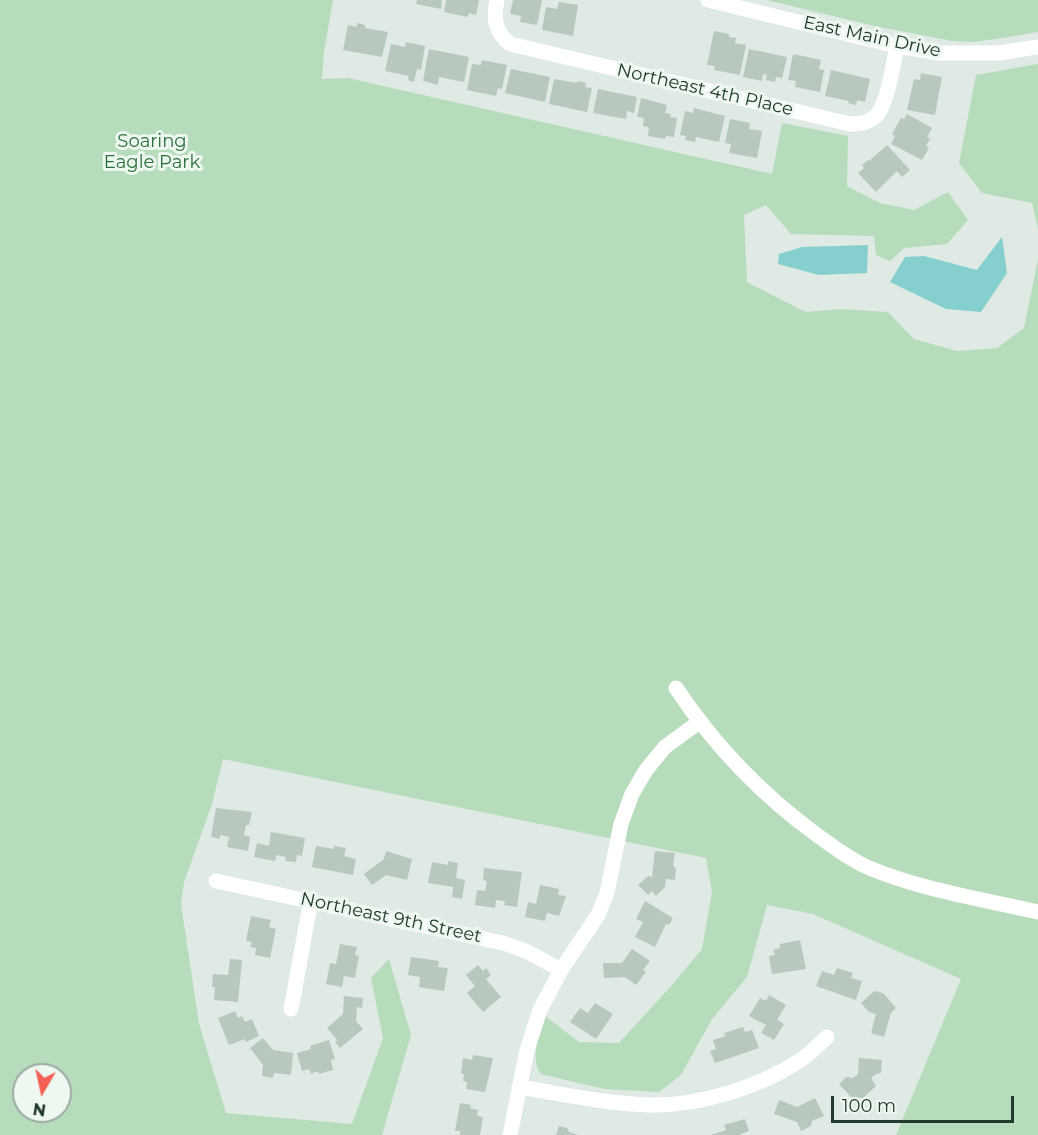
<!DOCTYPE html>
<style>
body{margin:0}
#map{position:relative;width:1038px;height:1135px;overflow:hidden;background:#deeae3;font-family:Montserrat,sans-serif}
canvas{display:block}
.north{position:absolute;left:12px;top:1063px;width:60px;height:60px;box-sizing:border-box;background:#eff7f1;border:2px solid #9caba3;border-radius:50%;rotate:189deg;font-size:16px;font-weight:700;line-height:24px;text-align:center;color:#203a2e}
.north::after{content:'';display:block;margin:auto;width:21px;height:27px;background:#f26154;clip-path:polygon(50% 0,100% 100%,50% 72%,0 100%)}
.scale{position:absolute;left:831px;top:1096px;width:183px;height:27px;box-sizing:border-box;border:3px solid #203a2e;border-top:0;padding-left:8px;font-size:18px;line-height:21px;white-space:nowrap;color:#203a2e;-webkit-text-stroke:4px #eff7f1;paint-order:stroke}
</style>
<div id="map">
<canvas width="1038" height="1135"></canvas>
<div class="north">N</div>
<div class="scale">100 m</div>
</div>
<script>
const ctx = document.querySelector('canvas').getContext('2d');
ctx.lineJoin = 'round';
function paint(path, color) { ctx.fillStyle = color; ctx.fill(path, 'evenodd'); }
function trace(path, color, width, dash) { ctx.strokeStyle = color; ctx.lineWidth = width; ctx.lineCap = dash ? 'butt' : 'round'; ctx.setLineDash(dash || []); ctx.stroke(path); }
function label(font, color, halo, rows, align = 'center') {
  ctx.font = font + ' Montserrat,sans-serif'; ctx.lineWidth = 6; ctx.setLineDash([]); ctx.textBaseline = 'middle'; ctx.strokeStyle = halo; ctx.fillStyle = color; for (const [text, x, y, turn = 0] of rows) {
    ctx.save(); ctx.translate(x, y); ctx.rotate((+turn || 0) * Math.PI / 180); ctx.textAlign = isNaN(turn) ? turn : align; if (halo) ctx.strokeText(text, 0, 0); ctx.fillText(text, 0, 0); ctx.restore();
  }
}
paint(new Path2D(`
 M0,0H333L324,52L322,79L348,78L772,174L782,123L848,136L847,186L880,203L914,210L948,192L968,220L947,244L904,248L890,261L876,255L874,236L791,234L766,205L744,215L747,282L805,312L841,309L888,312L914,339L957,351L997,348L1024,328L1038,259V1135H896L961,979L813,914L767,905L747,977L712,1019L681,1075L659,1092L604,1089L541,1074C529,1057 540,1035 545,1016L579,1042L619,1043L672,985L702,949L712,892L706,858L223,759L212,804L184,882L181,904L199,1024L226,1113L352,1124L383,1038L371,978L389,959L411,1035L382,1135H0ZM24,1075H60V1111H24Z
 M767,0H1038V32L996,39L972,42L952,41L870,25Z
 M1038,64V229L1032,203L982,193L959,163L976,75Z`), '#b7dcbb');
paint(new Path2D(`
 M1002,237L1007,273L981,312L946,309L890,282L905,257L924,256L977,270Z
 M868,245L867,273L819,275L778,264L779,254L802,247Z`), '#85d0cf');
paint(new Path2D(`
 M417,0H442L441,9L416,4Z
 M446,0H479L476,15L469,13L468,17L444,12Z
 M513,0H542L537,25L520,22L521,16L510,14Z
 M559,2L578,5L573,36L542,30L546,7L557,9Z
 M357,23L365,25V28L388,32L382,57L343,50L348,25L357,27Z
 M714,31L729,34V37L736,38L735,43L746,45L740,75L714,70L715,66L707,65Z
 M406,42L425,46L421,70L417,69L414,82L408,80L409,76L385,71L391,44L405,47Z
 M429,49L469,57L464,82L439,77L438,85L423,81Z
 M749,49L787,57L782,78L776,77L775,82L766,80L767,75L763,74L762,81L743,77Z
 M793,54L821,60L819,69L824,70L820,92L795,87L796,81L788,80Z
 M482,60L507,65L502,89L498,88L496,96L467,90L472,64L481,65Z
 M511,69L550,77L545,102L505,93Z
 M831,70L870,79L865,102L857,100L856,105L848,103L849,101L825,96Z
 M921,73L942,77L935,115L907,110L914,79L920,80Z
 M554,79L577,83L578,81L586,83L585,87L592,88L587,112L549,104Z
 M598,89L637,97L634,113L627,111L626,119L593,113Z
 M641,98L667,105L665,113L671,114L670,117L677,118L674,137L666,136L665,139L648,136L649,127L643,126L644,118L637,117Z
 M694,108L725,116L719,142L696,137L695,142L685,140L686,136L680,135L685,111L693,113Z
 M907,114L932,128L927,137L930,139L926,146L929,148L922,160L891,144L895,136L892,134L901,118L904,119Z
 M730,119L750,123L749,129L762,131L757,158L729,153L731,144L725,143Z
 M887,145L910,170L902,177L897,171L876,192L858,173L864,168L862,165L868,160L869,161Z
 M216,808L252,812L249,825H246L244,835L250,837L248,851L227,847L229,837L220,835V839L211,837Z
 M271,832L305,838L302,856L297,855L296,862L285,861L286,857L276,855L275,861L254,857L257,843L269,846Z
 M316,846L334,849V846L346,848L344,856L356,859L353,875L312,867Z
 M386,851L412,859L407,880L386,875L372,885L364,874L384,859Z
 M655,851L675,853L673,865L676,869L675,880L666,879L665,887L656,896L652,891L648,895L638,885L648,876L652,877Z
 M448,861L458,863L456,878L465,880L462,899L452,897L453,887L428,883L432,862L448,865Z
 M484,868L522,872L517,907L504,905L505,901L496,900L495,908L475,905L477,890L485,891L487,881L483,880Z
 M540,885L559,889L558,895L566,896L559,916L547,913L545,921L525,917L528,902L536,904Z
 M645,901L673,918L669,925L666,924L655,947L635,937L643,922L636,919Z
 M251,916L271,920L269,927L276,929L270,958L255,955L256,948L250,947L252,942L246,941Z
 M800,940L806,969L772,974L769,956L775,955L773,950L780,948V944Z
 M340,944L357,947L355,955L359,956L355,978L344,976L342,987L326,984L330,963L336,964Z
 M632,949L650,961L643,970L646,972L636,985L625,977L604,978L603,963H622Z
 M411,957L439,961L438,967L448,968L444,991L419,987L420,977L408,975Z
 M230,959L242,960L238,1002L214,1000L215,987H212L213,974L228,975Z
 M478,965L483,971L486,968L491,975L486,979L501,997L483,1012L467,993L475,986L466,975Z
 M837,968L853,973L851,978L862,981L856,1000L816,986L822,971L834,975Z
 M874,991L883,993L896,1008L891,1013L884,1037L871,1033L876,1014L869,1012L861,1003Z
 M769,995L786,1005L777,1020L784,1024L774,1040L761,1033L766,1025L749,1016L760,998L766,1001Z
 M344,996L363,998L362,1008L357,1007L356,1021L363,1029L340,1048L335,1042L337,1040L327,1028L343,1014Z
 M595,1003L613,1014L596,1039L570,1022L580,1008L588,1013Z
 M235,1011L238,1018L242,1016L245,1022L252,1019L259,1036L246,1042L245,1039L229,1045L218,1018Z
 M743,1027L745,1032L752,1030L759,1048L715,1063L710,1051L716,1049L713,1040L726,1036L724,1033Z
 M263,1038L273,1050L293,1053L291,1075L274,1073L273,1078L262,1076L263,1065L250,1048Z
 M329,1040L335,1059L331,1060L333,1070L319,1074L318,1071L311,1074L309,1069L302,1071L297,1053L311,1049L310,1046Z
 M473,1055L493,1058L485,1092L466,1089L467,1082L463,1081L464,1074L461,1073L463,1058L472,1060Z
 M859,1058L882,1060L881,1073L876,1074L871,1078L876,1086L863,1098L851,1097L839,1084L846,1077L853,1078L858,1074Z
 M815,1098L824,1116L812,1121L811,1126L801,1131L797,1122L774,1114L779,1100L797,1107Z
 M460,1103L471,1105L470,1108L478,1110L477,1116L483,1117L480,1135H460V1131H455Z
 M745,1119L749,1131L739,1135H711L726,1130L724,1125Z
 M559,1126L567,1128L569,1132L578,1135H556Z`), '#b7c8be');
trace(new Path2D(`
 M497,0C493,19 495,32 510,44L850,124C860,124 869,123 877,115C888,102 893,64 897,46
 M708,0L897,46L940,53H999L1038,47
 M676,688C714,745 762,795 817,835C832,846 849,859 867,867C921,890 981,899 1038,912
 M216,881L503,943L526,951L561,970
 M291,1009L311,900
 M519,1087C562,1094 607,1104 651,1105C698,1106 760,1087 799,1061C809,1055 818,1045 827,1037
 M510,1135L527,1050L540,1010L561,970L598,915L607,893L621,824L632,794L646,770L665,747L699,722`), '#fff', 15);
label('18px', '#203a2e', '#eff7f1', [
 ["East Main Drive",872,37,12],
 ["Northeast 4th Place",705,90,13],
 ["Northeast 9th Street",391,918,12]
]);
label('18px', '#2a703a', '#eff7f1', [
 ["Soaring",152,142],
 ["Eagle Park",152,163]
]);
</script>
